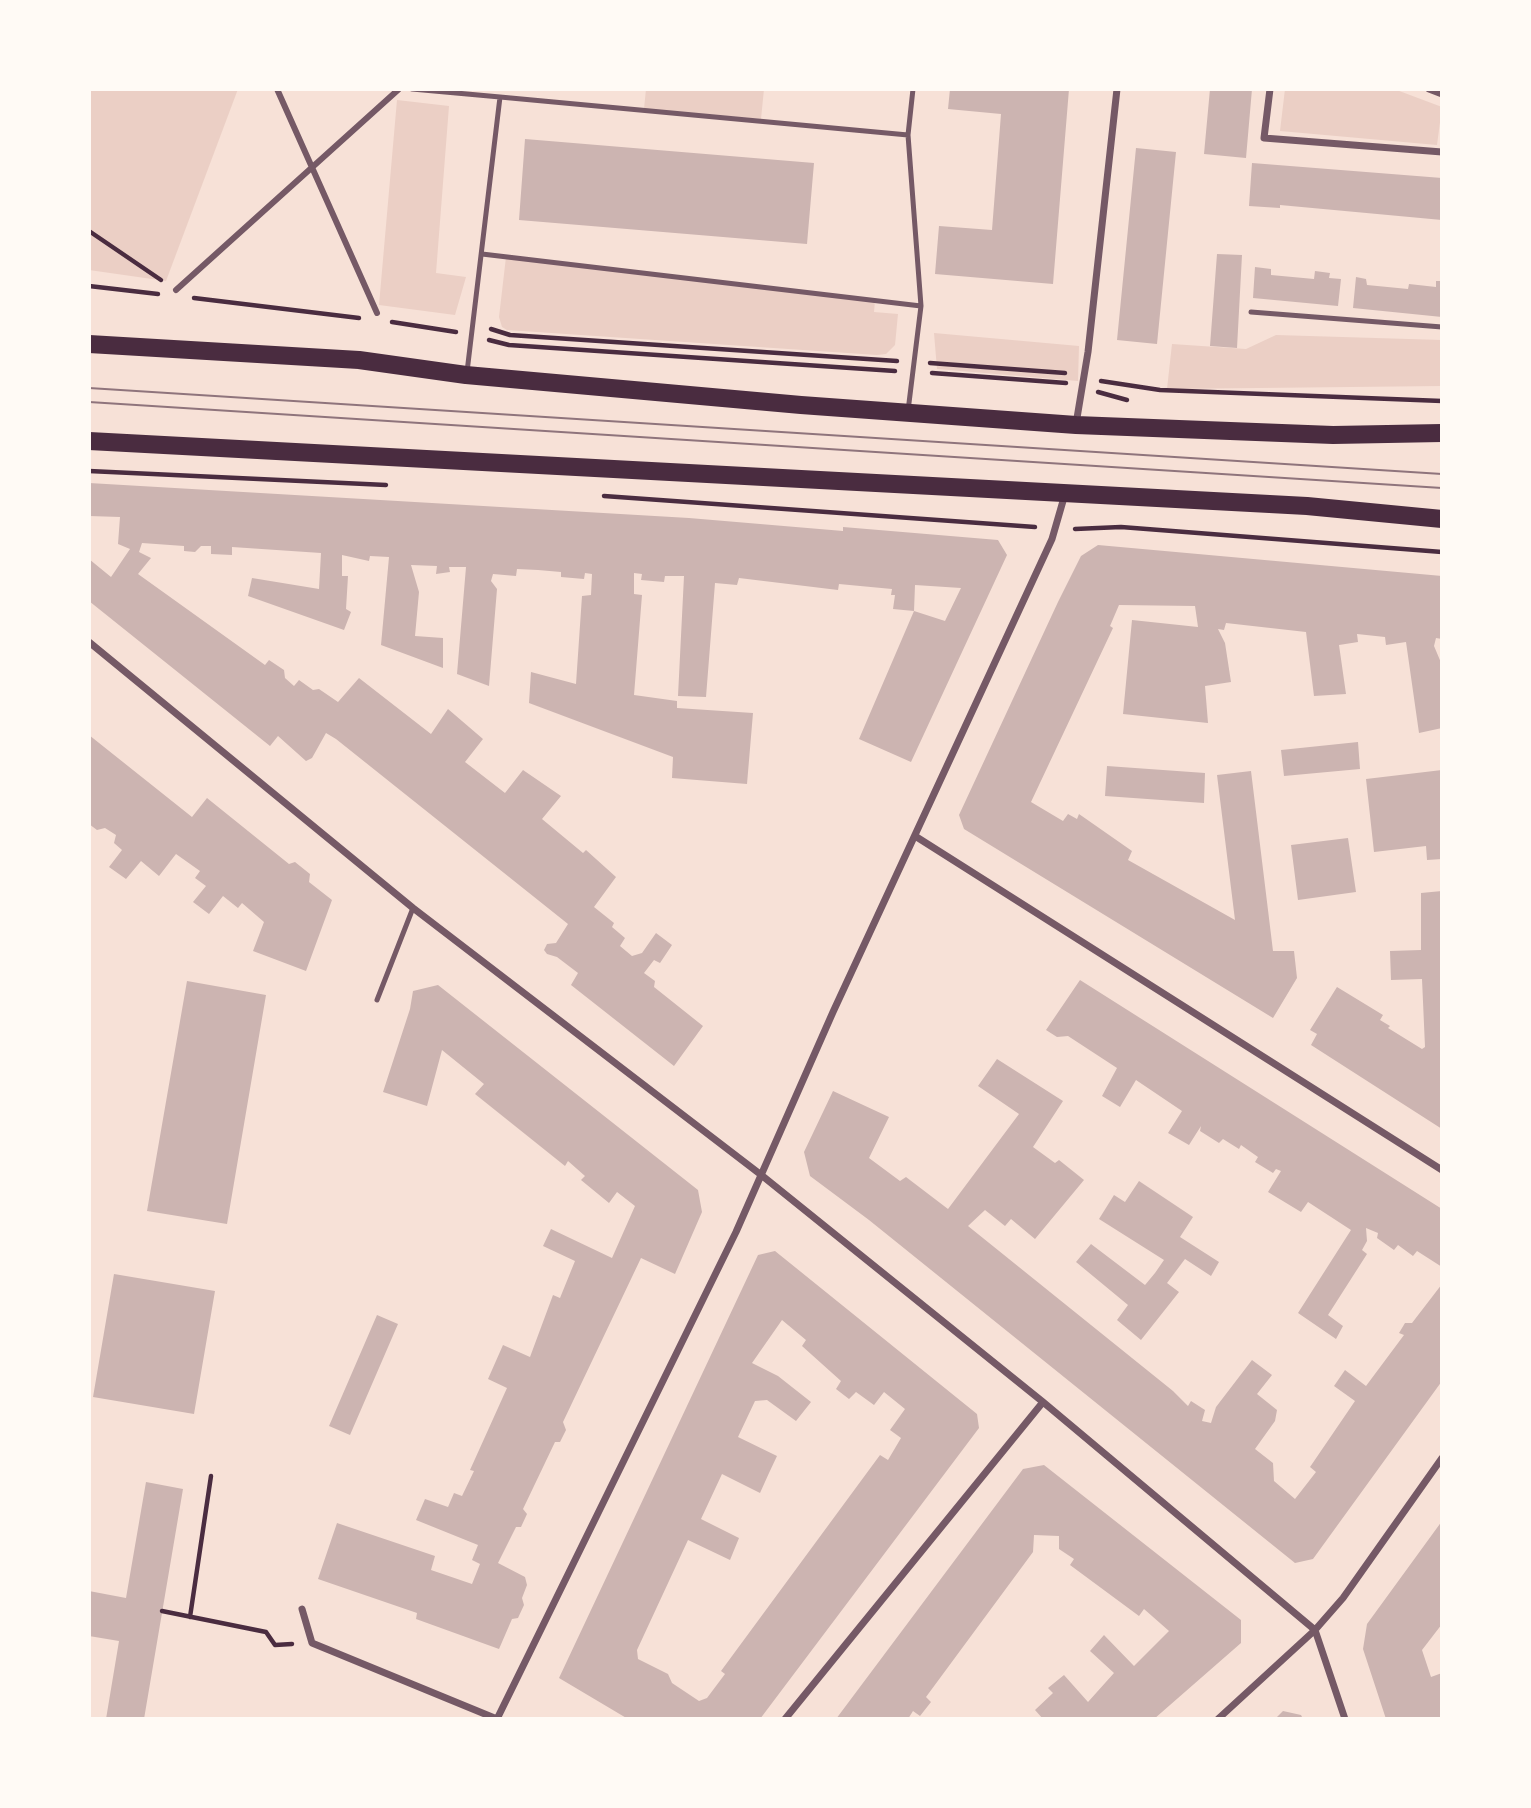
<!DOCTYPE html>
<style>
body{margin:0}
#map{position:relative;width:1531px;height:1808px;overflow:hidden;background:#f7e1d7;font-family:"Archivo Narrow",sans-serif}
canvas{display:block}
.frame{position:absolute;inset:0;border:91px solid #fffaf5;pointer-events:none}
</style>
<div id="map">
<canvas width="1531" height="1808"></canvas>
<div class="frame"></div>
</div>
<script>
const ctx = document.querySelector('canvas').getContext('2d');
ctx.lineJoin = 'round';
function paint(path, color) { ctx.fillStyle = color; ctx.fill(path, 'evenodd'); }
function trace(path, color, width, dash) { ctx.strokeStyle = color; ctx.lineWidth = width; ctx.lineCap = dash ? 'butt' : 'round'; ctx.setLineDash(dash || []); ctx.stroke(path); }
paint(new Path2D(`
 M89,89H238L166,281L89,270Z
 M646,89H764L761,119L644,109Z
 M1285,89H1394L1442,107L1437,145L1280,131Z
 M397,100L449,106L436,273L466,277L455,315L379,305Z
 M506,257L875,301L874,312L898,314L895,345L886,354L877,355L507,330L502,327L499,317Z
 M934,333L1079,346L1078,381L937,369Z
 M1276,335L1442,340V386L1167,389L1172,344L1246,349Z`), '#ebcfc5');
paint(new Path2D(`
 M950,89H1069L1053,284L935,274L939,226L992,230L1001,114L948,109Z
 M1210,89H1252L1246,158L1204,154Z
 M525,139L814,163L807,244L519,220Z
 M1136,148L1176,152L1157,344L1117,340Z
 M1252,163L1442,178V220L1280,205V208L1249,206Z
 M1217,254L1242,255L1237,348L1210,346Z
 M1255,267L1271,269V275L1314,279L1315,271L1330,273L1329,278L1341,279L1338,306L1253,298Z
 M1356,277L1366,279L1367,285L1408,289L1409,284L1436,287V281H1442V317L1353,308Z
 M89,483L689,518L843,531V527L998,540L1007,555L911,762L859,739L914,611L945,621L961,588L915,585L914,611L893,609L895,595H891L892,589L839,584L838,590L739,578L737,585L715,583L706,697L678,696L684,576H665L664,582L641,580L642,574L634,573V594L642,595L634,695L677,701V708L753,713L747,784L672,778L673,757L529,703L531,672L576,684L582,596L591,595L592,574L585,573L584,579L561,577V572L538,570L517,569L516,576L493,574L491,581L497,589L489,686L457,674L466,567H449L450,572L436,574L437,566L411,565L419,592L415,636L443,638V668L381,645L389,557L370,556L369,561L342,555V576H348L346,609L351,612L344,630L248,596L252,578L319,589L321,553L232,547V555L211,554V546H201L195,552L184,551V546L142,543L139,552L151,558L138,574L265,665L269,660L284,670L285,678L294,686L299,680L313,690L319,689L338,702L359,678L431,734L448,709L483,739L465,762L505,793L523,770L561,796L542,819L583,853L586,850L616,877L594,907L614,923L612,927L625,938L620,946L632,956L642,953L656,933L672,945L660,963L654,960L644,973L655,981L654,987L703,1026L674,1066L571,985L578,973L557,957L547,954L544,950L547,944L556,943L568,924L336,739L326,733L312,758L306,761L278,736L270,746L89,601V559L111,577L130,549L118,544L120,517L89,516Z
 M1098,545L1442,576V639L1436,638L1434,646L1442,665V728L1419,733L1406,642L1386,645L1385,637L1357,634L1358,642L1339,645L1346,694L1314,696L1306,632L1226,623L1224,630L1218,629L1225,643L1231,682L1205,686L1208,723L1123,714L1132,620L1198,627L1195,606L1119,605L1110,626L1113,628L1031,802L1063,821L1068,814L1077,819L1079,814L1132,851L1128,860L1235,920L1217,775L1251,771L1273,951H1294L1297,978L1273,1018L964,829L959,815L1058,602L1081,556Z
 M89,735L192,817L207,798L289,864L295,862L310,874L309,882L332,900L306,971L253,951L264,922L242,903L238,908L223,896L209,914L193,902L206,886L195,878L200,871L176,854L159,876L141,861L126,879L109,867L122,850L114,843L116,835L105,828L97,830L89,824Z
 M1358,742L1360,769L1284,776L1281,750Z
 M1107,766L1205,773L1204,803L1105,796Z
 M1442,770V859L1427,860L1426,846L1374,852L1366,779Z
 M1348,838L1356,892L1298,900L1291,845Z
 M1442,891V1129L1311,1045L1317,1034L1310,1030L1337,987L1383,1015L1380,1020L1390,1026L1388,1028L1422,1049L1425,1047L1422,979L1391,980L1390,951L1421,950V893Z
 M1080,980L1442,1209V1267L1417,1251L1413,1256L1398,1245L1394,1250L1377,1238L1378,1233L1366,1228L1367,1241L1362,1250L1367,1254L1328,1315L1343,1326L1336,1339L1298,1313L1351,1230L1308,1202L1301,1212L1268,1192L1281,1171L1276,1169L1273,1173L1255,1162L1258,1157L1241,1145L1239,1149L1223,1139L1219,1143L1200,1131L1201,1126L1189,1145L1168,1133L1182,1111L1136,1080L1120,1107L1102,1096L1117,1068L1068,1036L1057,1037L1046,1030Z
 M187,981L266,995L227,1224L147,1211Z
 M438,985L698,1190L702,1212L675,1274L641,1258L563,1422L566,1430L560,1442H555L523,1509L527,1514L521,1527H516L498,1563L525,1577L527,1585L522,1598L524,1605L518,1618L512,1619L499,1649L416,1619L417,1613L318,1579L337,1523L435,1556L431,1570L472,1584L480,1564L472,1560L478,1545L416,1520L425,1499L448,1507L454,1493L462,1496L474,1471L470,1470L507,1388L488,1379L503,1345L530,1357L553,1295L560,1298L575,1261L543,1246L551,1229L612,1258L635,1206L617,1192L609,1203L581,1180L585,1176L568,1161L565,1166L475,1094L484,1084L442,1050L427,1106L383,1092L410,1009L413,991Z
 M997,1059L1063,1101L1033,1147L1055,1163L1059,1160L1084,1180L1035,1239L1011,1219L1005,1226L985,1210L968,1226L1173,1391L1188,1406L1191,1401L1205,1410L1202,1421L1211,1423L1216,1407L1252,1360L1272,1375L1257,1394L1277,1410L1275,1421L1255,1449L1273,1463L1274,1481L1295,1499L1316,1472L1310,1467L1355,1401L1334,1386L1345,1370L1366,1386L1404,1335L1399,1333L1405,1323H1412L1442,1284V1381L1313,1559L1295,1563L869,1220L810,1176L804,1152L833,1091L889,1117L869,1158L900,1181L906,1177L948,1209L1019,1114L978,1086Z
 M1139,1181L1193,1217L1180,1237L1219,1262L1211,1276L1185,1259L1167,1283L1179,1292L1141,1340L1117,1320L1128,1305L1076,1262L1091,1244L1145,1285L1155,1273L1164,1260L1099,1219L1114,1195L1125,1202Z
 M775,1251L977,1414L979,1428L760,1719H628L559,1678L758,1255ZM782,1320L806,1340L802,1346L841,1381L836,1389L849,1399L856,1392L874,1405L884,1392L905,1409L890,1430L901,1438L888,1460L880,1455L721,1671L725,1674L707,1698L699,1701L672,1683L668,1674L638,1659L637,1650L688,1540L730,1560L739,1538L701,1519L722,1474L760,1493L769,1473L777,1456L738,1437L755,1401L767,1400L796,1421L811,1402L778,1376L752,1363Z
 M114,1274L215,1291L194,1414L93,1397Z
 M377,1315L398,1324L350,1435L329,1426Z
 M1044,1465L1241,1620V1643L1154,1719H1043L1035,1710L1053,1693L1048,1688L1064,1675L1088,1702L1114,1673L1090,1651L1104,1635L1134,1666L1169,1631L1144,1609L1139,1616L1070,1565L1074,1559L1059,1549V1536L1034,1535L1033,1552L926,1697L931,1702L920,1716L913,1711L908,1719H836L1023,1469Z
 M146,1482L183,1489L144,1719H106L119,1641L89,1636V1591L126,1598Z
 M1442,1521V1624L1422,1650L1431,1677L1442,1673V1719H1386L1363,1649L1367,1624Z
 M1283,1711L1301,1715L1303,1719H1275Z`), '#ccb4b1');
trace(new Path2D(`
 M89,231L161,280
 M89,286L158,294
 M194,298L359,318
 M392,322L456,332
 M491,329L510,335L897,361
 M489,340L509,345L895,371
 M930,363L1065,373
 M932,373L1066,383
 M1101,381L1160,390L1442,401
 M1098,392L1127,400
 M89,471L386,485
 M604,496L1035,527
 M1075,529L1121,527L1442,552
 M162,1611L266,1632L275,1645L292,1644
 M190,1617L211,1476`), '#4a2c40', 4.5);
trace(new Path2D(`
 M412,89L500,97L467,372
 M500,97L908,135
 M482,254L921,306
 M1251,312L1442,327
 M908,411L921,306L908,135L913,89
 M377,1000L413,908`), '#755966', 5);
trace(new Path2D(`
 M277,89L377,313
 M176,290L399,89`), '#755966', 6);
trace(new Path2D(`
 M1270,89L1264,138L1442,152
 M1429,89L1442,94
 M1076,424L1088,352L1117,89
 M89,642L413,908L760,1174L1043,1402L1315,1630L1345,1719
 M915,836L1442,1170
 M302,1609L312,1643L497,1719L736,1232L833,1012L1052,539L1065,494
 M785,1719L1043,1402
 M1218,1719L1315,1630L1343,1598L1442,1458`), '#755966', 7);
trace(new Path2D(`
 M89,344L359,360L466,375L801,405L1076,425L1333,435L1442,433
 M89,441L1307,506L1442,519`), '#4a2c40', 18);
trace(new Path2D(`
 M89,388L1442,474
 M89,402L1442,488`), '#8f747c', 2);
</script>
